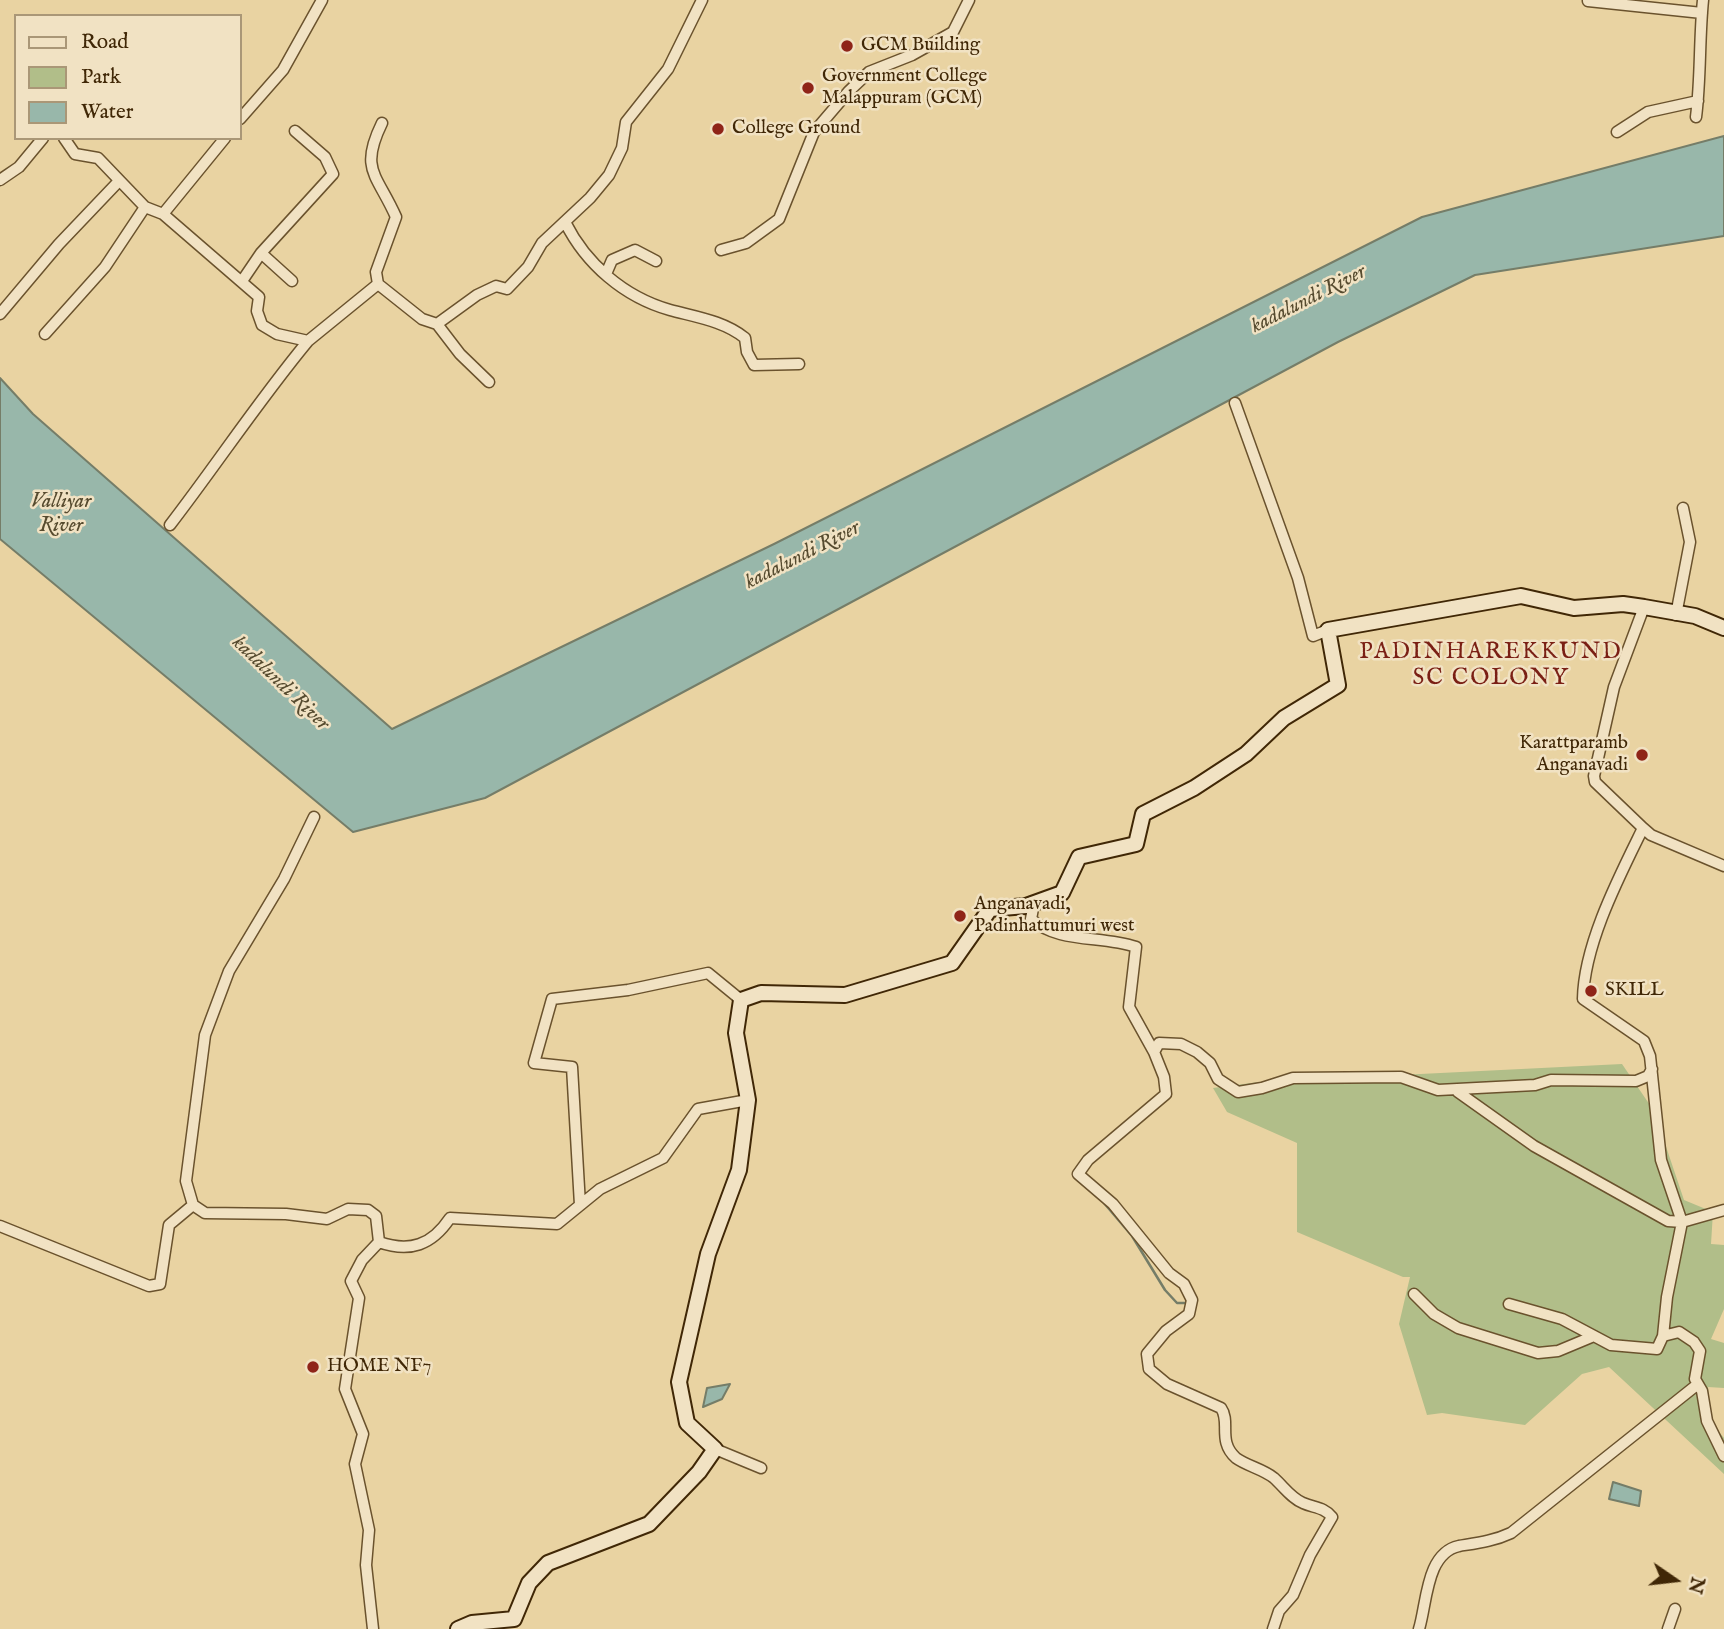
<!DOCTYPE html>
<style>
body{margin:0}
#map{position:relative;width:1724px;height:1629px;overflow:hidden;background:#e9d3a2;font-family:"IM FELL English",serif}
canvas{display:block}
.legend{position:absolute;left:14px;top:14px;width:228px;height:126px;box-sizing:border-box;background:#f1e2c3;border:2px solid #aa9777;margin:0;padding:9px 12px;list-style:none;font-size:21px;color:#402706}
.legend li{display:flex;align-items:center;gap:14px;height:35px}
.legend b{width:35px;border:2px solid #aa9777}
.north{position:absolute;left:1640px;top:1545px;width:70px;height:70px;-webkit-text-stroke:5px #f1e2c3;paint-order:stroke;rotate:104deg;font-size:19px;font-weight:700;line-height:28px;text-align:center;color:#402706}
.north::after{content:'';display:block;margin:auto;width:24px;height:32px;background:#402706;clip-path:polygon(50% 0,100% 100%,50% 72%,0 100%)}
</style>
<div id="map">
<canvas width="1724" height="1629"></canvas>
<ul class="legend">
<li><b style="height:9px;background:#f1e2c3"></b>Road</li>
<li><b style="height:19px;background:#b1be89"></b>Park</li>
<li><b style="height:19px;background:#98b7aa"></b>Water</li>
</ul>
<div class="north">N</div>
</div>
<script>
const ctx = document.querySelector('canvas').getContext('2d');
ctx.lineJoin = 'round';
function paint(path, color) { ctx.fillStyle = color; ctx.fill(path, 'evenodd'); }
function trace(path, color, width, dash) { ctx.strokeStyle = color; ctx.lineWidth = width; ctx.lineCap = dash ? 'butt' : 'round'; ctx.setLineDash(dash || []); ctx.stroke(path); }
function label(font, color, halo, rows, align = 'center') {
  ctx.font = font + ' "IM FELL English",serif'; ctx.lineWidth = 5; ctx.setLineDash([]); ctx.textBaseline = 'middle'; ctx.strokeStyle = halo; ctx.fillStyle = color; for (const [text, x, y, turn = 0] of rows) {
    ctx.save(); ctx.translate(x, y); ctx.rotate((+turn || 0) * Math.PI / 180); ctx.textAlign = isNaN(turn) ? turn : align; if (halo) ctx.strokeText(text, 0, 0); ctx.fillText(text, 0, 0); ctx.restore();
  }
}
paint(new Path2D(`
 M1622,1064L1654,1111L1684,1200L1713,1212L1711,1244L1724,1245V1309L1711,1339L1724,1343V1388L1708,1387L1711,1422L1724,1438V1474L1609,1367L1582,1374L1525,1425L1442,1413L1427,1415L1399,1324L1410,1277H1403L1297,1232V1143L1227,1112L1213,1088L1259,1082Z`), '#b1be89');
const water = new Path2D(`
 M1724,136V236L1475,275L1338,342L485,798L353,832L0,539V378L33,414L392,729L774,544L1422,217Z
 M730,1384L722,1399L703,1407L707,1388Z
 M1613,1482L1641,1491L1639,1506L1609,1499Z`);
paint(water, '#98b7aa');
trace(water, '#757d68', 2);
trace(new Path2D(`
 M1104,1203L1132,1236L1165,1290L1177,1303H1188`), '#757d68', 2.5);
const street = new Path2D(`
 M1588,1L1702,13
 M1696,117C1701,78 1699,40 1703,0
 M240,119L283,70L322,0
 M1617,132L1648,112L1698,101
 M64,138L75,154L98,158L145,207L163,214L259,297L257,311L262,325L277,334L308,341L378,284L422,319L437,324L477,295L496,286L507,289L528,267L542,243L590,198L609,175L622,148L626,122L668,69L702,0
 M0,180L19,167L43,138
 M163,214L225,138
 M565,222C586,264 624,297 670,310C696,317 724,321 745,338L747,352L754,365L799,364
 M721,250L746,243L779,219L814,132L849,91L869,72L912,55L953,32L969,0
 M261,253L292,281
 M606,274L612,260L635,250L656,261
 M242,281L261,253L333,174L325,157L295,131
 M378,284L376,272L396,217C377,174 359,170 382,123
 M0,314L59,244L119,181
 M437,324L460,354L489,382
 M45,334L105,267L145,207
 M1235,403L1298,578L1313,636L1328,630
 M170,525C217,464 259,400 308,341
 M1676,615L1690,542L1683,508
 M314,817L284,879L229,971L205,1035L186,1181L193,1205L205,1213L286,1214L327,1219L348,1209L368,1210L376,1216L379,1242
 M1643,828L1651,835L1724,866
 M1034,903L1031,919C1059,944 1101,935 1136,947L1129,1007L1154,1052L1164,1077L1166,1094L1088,1160L1078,1174L1113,1204L1169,1273L1184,1284L1192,1300L1189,1314L1166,1331L1147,1354L1149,1369L1167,1384L1221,1408C1231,1422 1217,1441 1236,1458C1247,1466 1263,1469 1274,1478C1284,1487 1291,1498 1303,1503C1314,1508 1324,1507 1332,1517L1310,1555L1293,1595L1279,1611L1273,1629
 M1154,1052L1159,1043L1181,1044L1197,1052L1210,1063L1218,1079L1238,1092L1262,1088L1293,1078L1401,1077L1438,1090L1535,1085L1551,1080L1636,1081L1648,1076L1652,1069
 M1462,1090L1458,1092L1534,1146L1668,1221L1682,1222L1724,1210
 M580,1205L572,1067L534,1063L552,999L628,990L708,973L741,1000
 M0,1226L149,1286L160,1284L169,1225L193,1205
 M1414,1294L1434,1314L1458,1328L1538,1353L1558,1351L1594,1336
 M1509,1304L1562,1319L1611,1345L1657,1349L1663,1336L1667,1297L1682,1222L1661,1160L1650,1056L1644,1041L1583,999C1584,944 1619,877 1643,828L1595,782L1594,776L1614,687L1644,607
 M1663,1336L1679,1332L1694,1342L1700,1351L1695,1379L1702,1391L1707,1421L1724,1456
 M715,1449L761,1468
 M373,1629L366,1565L369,1530L355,1464L363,1434L345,1389L359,1298L351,1281L362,1260L379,1242C410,1253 432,1245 450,1218L557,1224L600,1189L663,1158L698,1109L748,1100
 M1419,1629C1427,1603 1426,1553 1459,1546C1477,1543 1494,1541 1511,1533L1698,1384
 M1668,1629L1675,1609`);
const secondary = new Path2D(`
 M458,1629L472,1623L514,1619L529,1583L548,1563L649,1524L699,1472L715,1449L687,1423L679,1382L708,1254L739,1170L748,1100L736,1033L741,1000L761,993L845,995L952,963L990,909L1026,906L1062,893L1079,857L1136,844L1143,814L1194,788L1246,754L1284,718L1338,685L1328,630L1521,596L1574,608L1623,604L1644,607L1695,616L1724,628`);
trace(street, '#6a522d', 13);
trace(secondary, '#402706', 18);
trace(street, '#f1e2c3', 10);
trace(secondary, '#f1e2c3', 14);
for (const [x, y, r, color] of [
 [847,46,7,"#8f2418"],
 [808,88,7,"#8f2418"],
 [718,129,7,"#8f2418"],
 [1642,755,7,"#8f2418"],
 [960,916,7,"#8f2418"],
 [1591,991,7,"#8f2418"],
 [313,1367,7,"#8f2418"]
]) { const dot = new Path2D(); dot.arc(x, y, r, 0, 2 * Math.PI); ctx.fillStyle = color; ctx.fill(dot); trace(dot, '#f1e2c3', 2.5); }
label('19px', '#402706', '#f1e2c3', [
 ["GCM Building",861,46],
 ["Government College",822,77],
 ["Malappuram (GCM)",822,99],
 ["College Ground",732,129],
 ["Karattparamb",1628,744,"right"],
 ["Anganavadi",1628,766,"right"],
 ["Anganavadi,",974,905],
 ["Padinhattumuri west",974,927],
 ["SKILL",1605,991],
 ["HOME NF7",327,1367]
], 'left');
label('italic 21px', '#564b2f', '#f1e2c3', [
 ["kadalundi River",1309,300,-27],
 ["Valliyar",61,503],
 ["River",61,527],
 ["kadalundi River",803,556,-27],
 ["kadalundi River",280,684,44]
]);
ctx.letterSpacing = '2px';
label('23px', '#7a1f14', '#f1e2c3', [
 ["PADINHAREKKUND",1491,653],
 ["SC COLONY",1491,679]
]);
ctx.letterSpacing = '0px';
</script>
